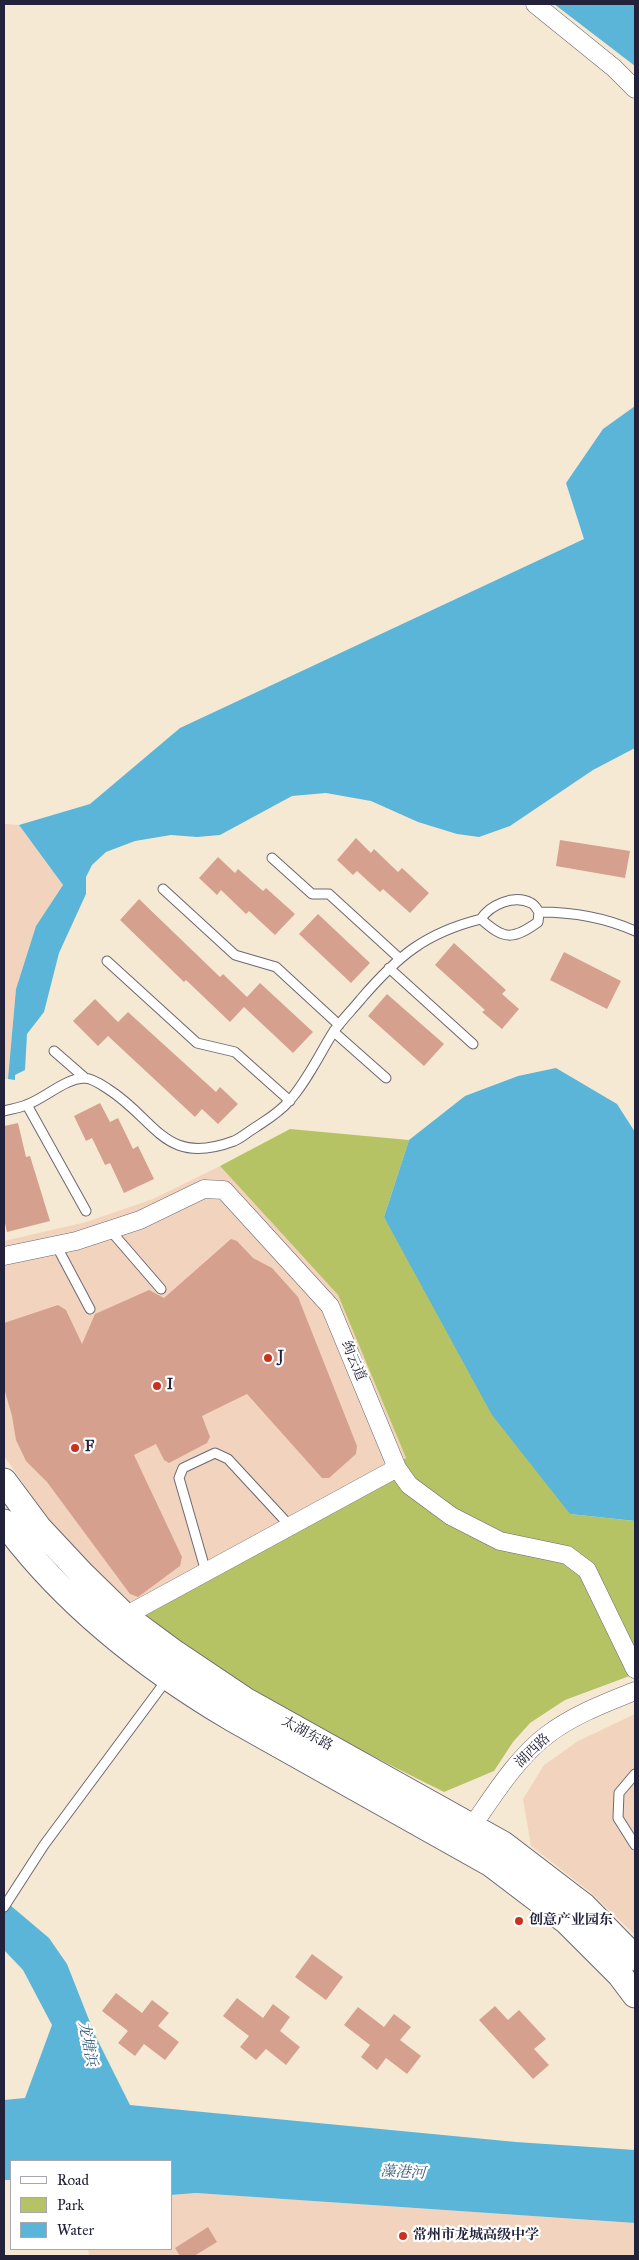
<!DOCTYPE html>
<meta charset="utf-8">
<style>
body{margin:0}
#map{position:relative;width:639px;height:2260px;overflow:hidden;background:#f6e9d4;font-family:"IM FELL Great Primer",serif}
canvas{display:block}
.frame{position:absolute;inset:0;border:5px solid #22223b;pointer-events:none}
.legend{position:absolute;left:10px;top:2160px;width:162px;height:90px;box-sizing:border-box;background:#fff;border:1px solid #a7a7b1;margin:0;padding:6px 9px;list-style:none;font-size:15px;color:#22223b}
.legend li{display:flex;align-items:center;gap:10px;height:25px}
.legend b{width:25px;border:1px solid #a7a7b1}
</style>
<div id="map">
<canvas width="639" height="2260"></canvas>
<div class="frame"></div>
<ul class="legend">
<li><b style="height:6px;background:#fff"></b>Road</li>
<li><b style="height:14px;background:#b6c365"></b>Park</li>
<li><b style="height:14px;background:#5bb5d8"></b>Water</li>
</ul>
</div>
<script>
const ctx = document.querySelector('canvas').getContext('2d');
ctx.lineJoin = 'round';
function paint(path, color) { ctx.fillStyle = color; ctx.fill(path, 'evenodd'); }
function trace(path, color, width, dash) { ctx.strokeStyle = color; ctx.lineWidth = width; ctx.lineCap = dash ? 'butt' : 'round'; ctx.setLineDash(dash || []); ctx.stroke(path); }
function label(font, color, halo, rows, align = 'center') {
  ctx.font = font + ' "IM FELL Great Primer","Noto Serif SC",serif'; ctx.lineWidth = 4.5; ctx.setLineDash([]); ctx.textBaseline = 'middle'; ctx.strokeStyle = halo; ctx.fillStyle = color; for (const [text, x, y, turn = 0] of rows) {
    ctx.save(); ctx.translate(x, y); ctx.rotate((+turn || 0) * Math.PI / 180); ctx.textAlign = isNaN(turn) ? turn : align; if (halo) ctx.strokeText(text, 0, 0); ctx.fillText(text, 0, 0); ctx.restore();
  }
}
paint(new Path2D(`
 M4,824L19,825L63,885L36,926L16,989L8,1079H4Z
 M220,1166L338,1295L406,1458L135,1606L86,1561L53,1526L4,1456V1241L86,1222L153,1199Z
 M635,1714V1935L589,1891L531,1846L523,1799L544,1765L578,1741Z
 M196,2193L635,2223V2256H89L88,2249H171V2195Z`), '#f2d4be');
paint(new Path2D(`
 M290,1129L409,1140L384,1217L570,1514L635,1521V1674L565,1700L530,1723L513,1742L494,1771L444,1792C356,1748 269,1704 189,1648C170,1635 153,1620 135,1606L406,1458L338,1295L220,1166Z`), '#b6c365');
paint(new Path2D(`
 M554,4H635V66L558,7Z
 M635,406V748L593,770L510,826L479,837L457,834L418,822L371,801L326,793L292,796L220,835L197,837L171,835L135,841L106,852L92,865L86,877V894L59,953L44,1012L27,1034L25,1070L15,1075V1080L8,1079L16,989L36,926L63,885L19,825L90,804L180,728L584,539L566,483L603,429Z
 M556,1068L617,1104L635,1132V1521L570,1514L492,1415L384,1217L409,1140L465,1096L518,1076Z
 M4,1900L49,1938L67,1964L95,2035L130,2105L516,2142L635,2150V2223L196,2193L171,2195V2161H11V2180H4V2100L25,2098L52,2025L23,1970L4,1950Z`), '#5bb5d8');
paint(new Path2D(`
 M356,838L371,853L374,849L398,872L402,868L429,893L410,913L383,889L380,892L357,871L353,875L337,860Z
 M560,840L630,851L625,878L556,866Z
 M218,857L235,873L238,869L263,891L266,888L295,914L275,935L249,911L246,914L221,890L217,895L199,878Z
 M139,899L220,977L223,974L247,997L260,983L313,1032L293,1053L244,1007L230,1022L186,980L184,982L120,920Z
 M318,914L370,963L351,983L299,934Z
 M454,943L506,990L502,994L519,1009L502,1029L482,1012L485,1010L435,965Z
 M564,952L621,981L607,1009L550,980Z
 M387,994L444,1044L424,1066L368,1016Z
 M95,999L118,1022L128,1012L216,1092L220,1087L238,1104L218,1124L202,1109L195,1117L108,1036L98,1046L73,1021Z
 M100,1103L110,1122L118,1118L133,1149L138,1146L154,1179L124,1193L110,1163L105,1165L92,1138L86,1141L74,1116Z
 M18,1123L26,1157L30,1156L50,1221L7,1232L4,1219V1126Z
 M231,1239L237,1241L253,1258L272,1268L298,1297L357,1446L356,1454L329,1478H322L247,1394L202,1416L210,1437L207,1443L169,1463L164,1460L156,1444L134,1455L182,1557L180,1566L138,1597L130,1594L47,1482L26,1461L16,1440L12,1416L4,1388V1323L58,1305L66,1310L82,1344L95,1314L149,1290L164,1298Z
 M312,1954L343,1977L326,2000L295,1977Z
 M116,1993L142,2013L152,2000L169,2013L158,2026L179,2042L165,2060L144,2044L135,2056L118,2043L128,2031L102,2011Z
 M237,1998L263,2018L273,2004L290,2017L280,2031L300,2047L286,2065L266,2049L256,2060L240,2047L249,2036L223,2016Z
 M495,2006L508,2020L519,2010L546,2039L534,2049L549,2065L533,2079L479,2020Z
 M358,2007L384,2027L394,2014L411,2027L400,2040L421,2056L407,2074L386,2058L377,2070L361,2057L370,2045L344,2025Z
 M208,2227L217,2242L194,2256H180L175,2248Z`), '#d6a08e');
const service = new Path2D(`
 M272,858L312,894H329L399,958
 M163,889L235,955L276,967L339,1025
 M539,912C573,912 604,917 635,931
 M107,961L197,1043L235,1052L290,1101
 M389,968L473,1044
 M334,1032L386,1078
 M54,1051L85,1078
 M27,1105L86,1211
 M4,1111C11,1109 19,1108 26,1105C44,1099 64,1079 84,1078C92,1078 102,1085 108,1089C157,1120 164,1167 234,1141C241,1138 249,1131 256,1127C268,1119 280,1112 289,1101C306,1083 320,1053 334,1031C342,1020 352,1010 361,999C398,956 425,933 481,919C490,905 514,894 531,903C534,904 537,909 539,912L538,922C513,940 504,940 481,919
 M110,1230L161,1289
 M56,1245L90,1309
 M206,1572L179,1478L183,1468L215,1453L228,1459L290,1526
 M635,1774L619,1793L618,1818L635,1845
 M4,1907L44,1845L168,1678`);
const minor = new Path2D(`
 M535,4L614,68L635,89
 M4,1256L76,1241L140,1220L204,1189L224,1190L330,1306L397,1468L409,1485L451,1516L500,1541L567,1555L587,1570L635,1669
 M125,1616L397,1468
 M465,1836C490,1802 513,1761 547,1735C573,1715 605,1703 635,1691`);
const secondary = new Path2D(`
 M4,1481L39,1528L82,1574L125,1616L175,1653L245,1700L503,1844L584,1906L635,1958
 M4,1522C63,1602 145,1667 231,1718L491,1864L566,1921L620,1975L635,1995`);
trace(service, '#6c6871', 11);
trace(minor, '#6c6871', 19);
trace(secondary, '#6c6871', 27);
trace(service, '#fff', 9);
trace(minor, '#fff', 18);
trace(secondary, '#fff', 25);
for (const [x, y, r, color] of [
 [268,1358,5,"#c8321e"],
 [157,1386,5,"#c8321e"],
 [75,1448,5,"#c8321e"],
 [519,1921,5,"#c8321e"],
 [403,2236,5,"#c8321e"]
]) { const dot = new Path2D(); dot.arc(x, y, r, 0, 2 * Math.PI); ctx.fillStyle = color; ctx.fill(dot); trace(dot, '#fff', 2); }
label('bold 14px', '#22223b', '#fff', [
 ["J",278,1358],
 ["I",167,1386],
 ["F",85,1448],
 ["创意产业园东",529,1921],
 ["常州市龙城高级中学",413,2236]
], 'left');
label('14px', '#22223b', '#fff', [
 ["绚云道",353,1361,67],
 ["太湖东路",307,1734,29],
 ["湖西路",533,1751,-44]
]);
label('italic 15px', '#395d7a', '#fff', [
 ["龙塘浜",87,2044,79],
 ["藻港河",403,2173,3]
]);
</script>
